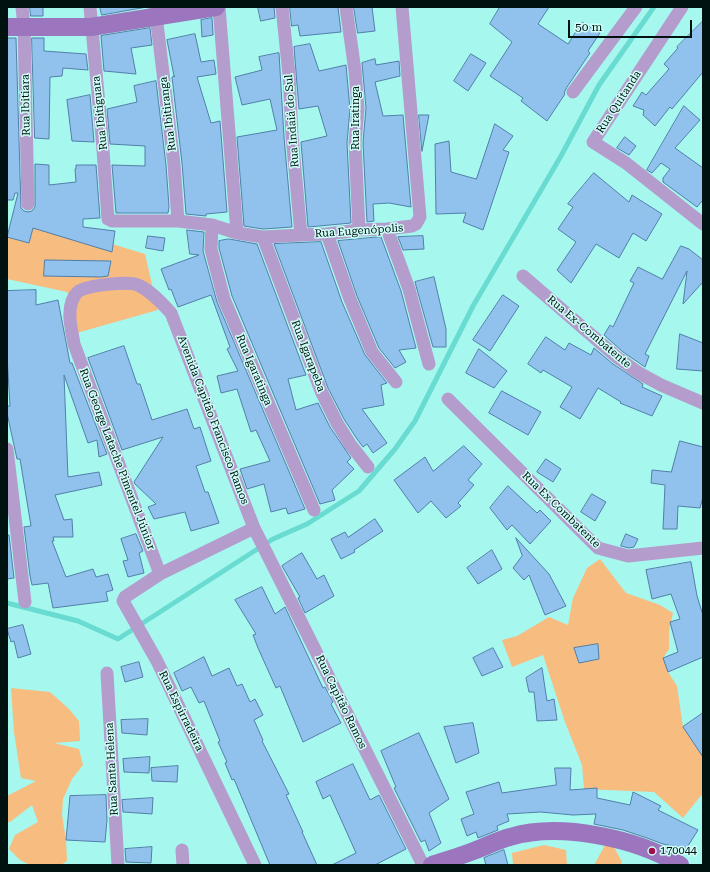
<!DOCTYPE html>
<meta charset="utf-8">
<style>
body{margin:0}
#map{position:relative;width:710px;height:872px;overflow:hidden;background:#a6f8ef;font-family:"Roboto Serif",serif}
canvas{display:block}
.frame{position:absolute;inset:0;border:8px solid #001210;pointer-events:none}
.scale{position:absolute;left:568px;top:20px;width:124px;height:18px;box-sizing:border-box;border:2px solid #001210;border-top:0;padding-left:5px;font-size:12px;line-height:14px;white-space:nowrap;color:#001210;-webkit-text-stroke:3px #cffff8;paint-order:stroke}
</style>
<div id="map">
<canvas width="710" height="872"></canvas>
<div class="frame"></div>
<div class="scale">50 m</div>
</div>
<script>
const ctx = document.querySelector('canvas').getContext('2d');
ctx.lineJoin = 'round';
function paint(path, color) { ctx.fillStyle = color; ctx.fill(path, 'evenodd'); }
function trace(path, color, width, dash) { ctx.strokeStyle = color; ctx.lineWidth = width; ctx.lineCap = dash ? 'butt' : 'round'; ctx.setLineDash(dash || []); ctx.stroke(path); }
function label(font, color, halo, rows, align = 'center') {
  ctx.font = font + ' "Roboto Serif",serif'; ctx.lineWidth = 3; ctx.setLineDash([]); ctx.textBaseline = 'middle'; ctx.strokeStyle = halo; ctx.fillStyle = color; for (const [text, x, y, turn = 0] of rows) {
    ctx.save(); ctx.translate(x, y); ctx.rotate((+turn || 0) * Math.PI / 180); ctx.textAlign = isNaN(turn) ? turn : align; if (halo) ctx.strokeText(text, 0, 0); ctx.fillText(text, 0, 0); ctx.restore();
  }
}
paint(new Path2D(`
 M33,220L145,254L158,310L73,334L75,304L67,292L7,279V237L29,243Z
 M600,559L626,593L660,605L673,613L669,631V649L663,658L668,672L677,686L683,727L700,752L703,750V793L683,818L654,792L584,789L582,765L565,722L543,655L512,667L502,640L517,636L549,617L568,625L573,598L587,568Z
 M11,688L50,692L69,709L79,721L80,741L54,743L79,749L83,765L72,779L63,799L62,815L66,840L67,861L61,865H30L20,860L9,849L15,835L38,822L32,805L10,822H7V796L36,781L21,778L14,732Z
 M609,838L622,862L620,865H594Z
 M544,845L566,850L567,865H513L512,853Z`), '#f6bc80');
trace(new Path2D(`
 M7,603L78,621L118,639L273,539L307,524L359,491L395,449L415,421L473,306L561,156L599,85L654,7`), '#69dbd0', 5);
const building = new Path2D(`
 M30,7H43V16H31Z
 M100,7H147L102,15Z
 M258,7H274L275,18L261,21Z
 M290,7H338L341,32L300,36L298,25L292,26Z
 M354,7H372L375,31L358,33Z
 M500,7H549L538,24L568,44L582,22L600,33L588,51L590,53L567,87L564,93L565,94L547,121L521,101L523,98L490,76L512,42L490,24Z
 M212,18L213,35L202,37L201,20Z
 M703,21V72L672,109L670,107L655,126L643,115L644,110L633,106L642,92L646,95L669,69L664,64L678,48L677,47Z
 M150,28L152,45L131,48L136,74L104,71L101,36Z
 M195,34L201,62L214,60L216,74L197,77L211,123L220,121L227,212L206,214V216L186,214L182,163L172,77L175,76H174L167,40Z
 M7,38H16L21,208L24,211L28,212L32,211L35,207V164L49,165V185L76,182L75,169H76V165H96L100,218L83,219V227L115,231L112,252L33,228L29,243L7,237L18,193H15L13,200H7Z
 M32,38H44V51L86,54L88,70L63,68L62,76L50,77L49,139L35,138Z
 M310,44L319,71L346,65L350,109L347,143L351,223L308,227L301,142L327,136L318,106L299,109L294,47Z
 M279,53L284,137L292,227L263,229L244,226L237,137L277,130L270,99L242,105L235,77L262,70L259,57Z
 M471,54L486,63L468,91L454,81Z
 M375,59L376,65L399,61L400,76L375,82L383,116L403,115L411,207L389,203L373,204L374,221L367,222L363,143L366,108L362,63Z
 M156,81L166,165L169,207L168,213H116L112,165L145,166V146L110,144L107,109L137,102L134,86Z
 M90,95L94,142L72,141L67,100Z
 M684,106L700,120L675,148L703,168V200L697,207L663,182V178L670,169L661,163L652,173L647,170Z
 M419,115H429L422,151Z
 M495,124L513,136L503,150L509,152L483,230L463,222L466,213L436,214L435,144L449,141L451,172L476,179Z
 M625,137L636,146L629,155L617,148Z
 M594,173L629,202L632,195L662,214L646,241L633,233L619,258L596,244L571,283L557,270L576,242L558,229L573,207L568,204Z
 M187,230L204,232L203,251L217,302L305,509L288,514L286,508L271,512L264,484L247,489L240,469L270,461L256,430L251,432L237,389L221,393L217,376L238,371L227,349L230,347L211,295L178,307L171,289L169,290L161,269L199,255L190,254Z
 M148,236L165,238L163,251L146,248Z
 M423,236L424,249L403,250L398,237Z
 M381,237L401,291L416,348L399,350L406,362L395,368L379,348L357,296L338,241Z
 M229,239L257,244L306,375L288,379L296,410L318,403L330,427L351,458L347,462L354,469L332,490L335,500L320,504L232,296L219,248V241Z
 M321,242L342,302L365,355L387,383L381,385L384,405L362,409L387,443L373,453L367,444L363,447L357,439L344,419L328,388L274,244Z
 M681,246L689,249L703,260V282L683,304L687,271L645,354L649,356L645,367L623,352L604,335L610,325L613,327L634,283L630,281L638,267L662,279Z
 M45,260L111,261L108,276L101,277L44,276Z
 M434,277L446,329V347H433L415,282Z
 M36,290V305L58,300L70,363H72L107,454L99,457L97,440L88,443L64,375L68,477L99,472L102,485L55,495L64,520L72,519L73,537H53L54,541H52L66,577L93,569L96,577L108,574L113,590L106,592L108,601L53,608L48,583L32,585L30,576L24,527L31,526L20,459H17L7,413V406H10L7,356V291Z
 M503,295L519,306L490,351L473,340Z
 M680,334L703,343V371L677,369Z
 M546,337L565,350L569,343L591,355L594,348L613,364L643,384L642,387L662,396L652,416L620,403L621,402L598,388L580,419L560,407L572,387L543,370L541,373L528,364Z
 M124,346L137,384H140L152,420L187,409L194,429L200,427L211,461L196,466L205,492H208L219,523L191,531L185,512L154,519L148,507L156,504L135,484L134,482L163,437L122,450L88,358Z
 M479,349L507,371L494,388L466,373Z
 M502,391L541,412L528,435L489,413Z
 M680,441L703,447V497L700,508L678,506L677,529H663L665,485L651,483L652,470L671,472Z
 M464,446L482,464L468,480L474,485L458,503L461,506L446,518L431,501L418,513L394,480L425,457L433,471Z
 M546,459L561,469L553,482L537,472Z
 M508,486L537,513L540,510L551,521L530,544L512,525L507,530L490,508Z
 M592,494L606,502L595,521L581,512Z
 M375,519L383,531L354,550L355,552L341,559L331,539L345,532L348,537Z
 M136,534L143,551L139,553L144,573L128,577L123,561L128,560L121,539Z
 M626,534L638,539L634,547L629,548L621,546Z
 M7,535H9L14,578L7,579Z
 M516,538L549,574L566,606L545,615L529,575L524,580L513,568L522,556Z
 M492,550L502,569L478,584L467,568Z
 M302,553L317,579L324,575L334,596L305,613L298,598L300,597L282,566Z
 M691,562L697,596L703,615V657L668,672L663,658L678,652L670,622L680,619L671,594L652,599L646,570Z
 M262,587L275,614L285,607L323,688L325,687L333,702L331,704L341,723L303,742L280,686L276,688L258,648L253,635L256,634L235,600Z
 M23,625L31,654L18,658L14,641L11,642L7,629Z
 M598,644L599,659L579,663L574,648Z
 M493,648L503,667L482,676L473,658Z
 M204,657L212,676L229,668L237,686L242,684L250,702L255,699L263,715L254,720L263,740L262,741L289,794L286,795L303,832H302L317,865H270L234,779L232,780L225,763L227,762L218,742L220,741L204,701L199,703L191,687L182,691L174,673Z
 M139,662L143,677L125,682L121,667Z
 M542,668L547,701L554,699L557,720L537,721L534,692H529L526,678Z
 M703,713V757L683,727Z
 M148,719L147,735L122,733L121,720Z
 M473,723L479,753L456,763L444,727Z
 M419,733L449,799L429,813L441,843L429,851L425,840L421,842L394,788L396,787L381,751Z
 M150,757L149,773L124,772L123,759Z
 M353,764L370,800L379,795L406,849L375,865H332L356,853L330,795L323,799L316,782Z
 M178,766L177,782L152,781L151,768Z
 M555,768H571L570,790L597,788V798L630,805L633,792L661,806L658,810L698,830L686,849L663,844L647,838L623,830L594,824L596,814L573,815L541,812L507,814L509,821L497,826L498,830L478,838L476,832L467,836L461,819L474,814L466,792L499,782L502,793L556,785Z
 M106,795L107,820L105,842L66,840L70,796Z
 M153,798L152,814L123,812L122,800Z
 M152,847L151,863L126,862L125,849Z
 M504,850L508,865H486L484,858Z`);
paint(building, '#91c1ed');
trace(building, '#517fa8', 1);
trace(new Path2D(`
 M22,7L24,27L28,204
 M90,7L102,137L108,219L112,221H178L212,225L237,233L263,237L301,235L327,234L359,230L387,229L412,226L416,224L420,217L402,7
 M155,7L174,164L178,221
 M219,7L237,233
 M282,7L289,75L292,136L301,235
 M346,7L355,71L358,109L355,143L359,230
 M682,7L593,142L626,163L703,224
 M573,92L636,7
 M212,225L211,249L224,299L314,510
 M387,229L409,289L429,364
 M327,234L350,299L372,352L396,382
 M263,237L321,391L337,423L350,444L368,467
 M523,276L618,358L639,373L661,385L703,403
 M448,399L598,548L628,556L703,548
 M7,449L25,602
 M254,528L160,574L125,597L123,601L157,661L255,865
 M160,574L74,344C72,331 67,315 72,301C73,298 77,291 81,290C91,285 128,281 138,285C151,291 162,303 171,313L254,528L423,865
 M107,673L118,865
 M182,850L183,865`), '#b49ccd', 13);
trace(new Path2D(`
 M7,27H91L216,7
 M432,865C447,860 461,856 476,850C487,846 498,840 510,837C560,822 636,838 680,865`), '#9b76be', 18);
for (const [x, y, r, color] of [
 [652,851,4,"#a40e49"]
]) { const dot = new Path2D(); dot.arc(x, y, r, 0, 2 * Math.PI); ctx.fillStyle = color; ctx.fill(dot); trace(dot, '#cffff8', 1.5); }
label('11px', '#001210', '#cffff8', [
 ["Rua Quitanda",619,102,-57],
 ["Rua Ibitiara",26,105,-91],
 ["Rua Ibitiguara",100,113,-96],
 ["Rua Ibitiranga",168,114,-97],
 ["Rua Iratinga",356,118,-90],
 ["Rua Indaiá do Sul",292,121,-94],
 ["Rua Eugenópolis",359,231,-4],
 ["Rua Ex-Combatente",589,332,40],
 ["Rua Igarapeba",308,356,69],
 ["Rua Igaratinga",254,370,67],
 ["Avenida Capitão Francisco Ramos",213,420,69],
 ["Rua George Latache Pimentel Júnior",117,459,69],
 ["Rua Ex Combatente",561,510,44],
 ["Rua Capitão Ramos",341,702,64],
 ["Rua Espirradeira",181,711,64],
 ["Rua Santa Helena",112,769,-93]
]);
label('11px', '#001210', '#cffff8', [
 ["170044",660,851]
], 'left');
</script>
